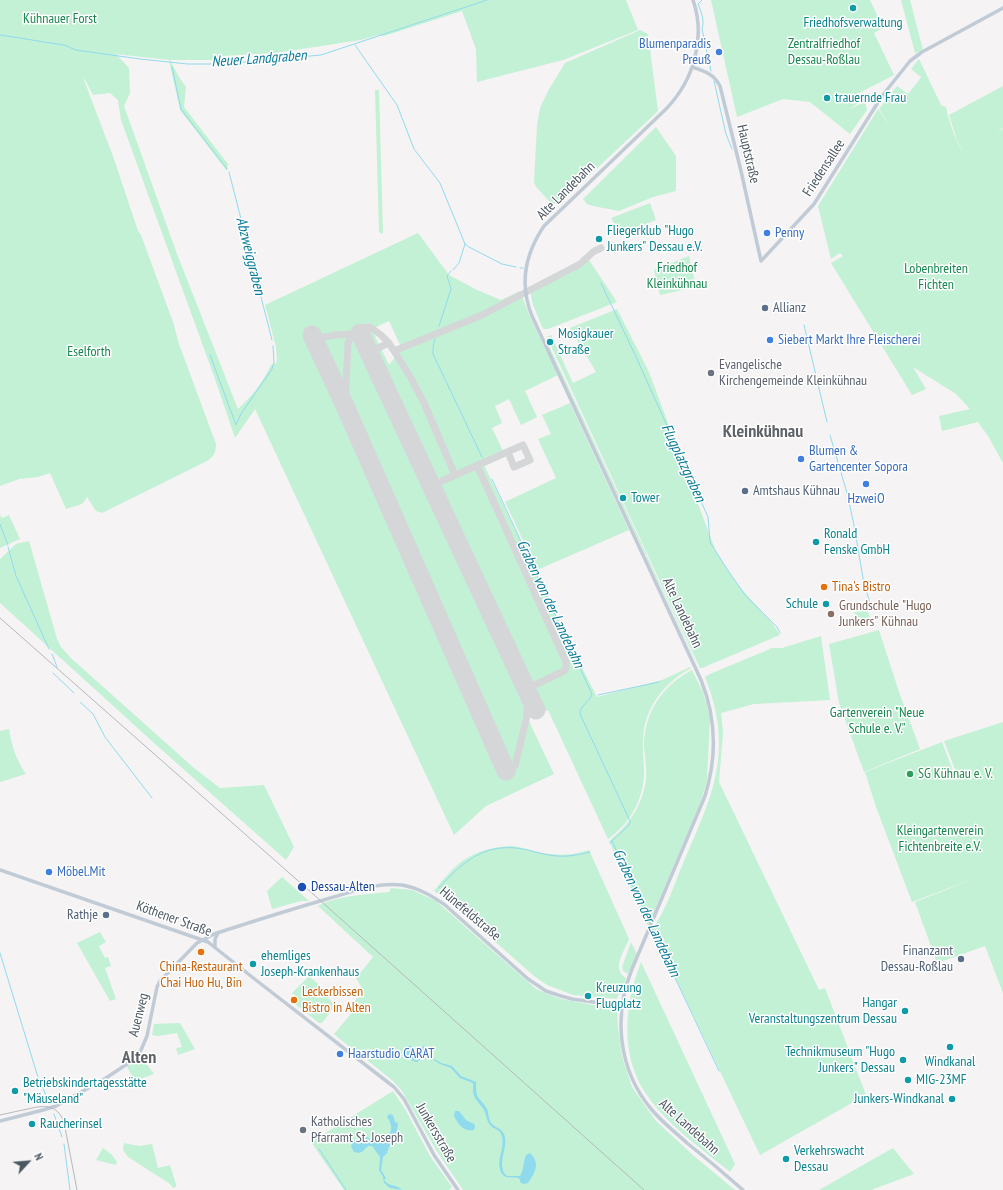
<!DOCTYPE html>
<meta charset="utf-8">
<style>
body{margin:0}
#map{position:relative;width:1003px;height:1190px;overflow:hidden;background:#f5f3f3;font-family:"PT Sans Narrow",sans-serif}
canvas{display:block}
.north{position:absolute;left:8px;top:1142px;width:40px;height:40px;-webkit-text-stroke:3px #fff;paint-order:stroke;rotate:64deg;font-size:11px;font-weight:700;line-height:16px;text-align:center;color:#4a5661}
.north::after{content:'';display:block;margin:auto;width:14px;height:18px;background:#4a5661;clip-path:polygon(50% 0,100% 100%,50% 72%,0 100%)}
</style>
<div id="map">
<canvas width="1003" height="1190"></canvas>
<div class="north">N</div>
</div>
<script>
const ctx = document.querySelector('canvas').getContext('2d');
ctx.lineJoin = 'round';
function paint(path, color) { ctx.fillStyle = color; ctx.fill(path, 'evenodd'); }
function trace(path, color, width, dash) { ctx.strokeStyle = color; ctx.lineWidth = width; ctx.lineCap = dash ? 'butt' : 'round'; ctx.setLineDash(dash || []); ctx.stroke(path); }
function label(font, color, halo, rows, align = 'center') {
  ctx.font = font + ' "PT Sans Narrow",sans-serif'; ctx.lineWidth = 3; ctx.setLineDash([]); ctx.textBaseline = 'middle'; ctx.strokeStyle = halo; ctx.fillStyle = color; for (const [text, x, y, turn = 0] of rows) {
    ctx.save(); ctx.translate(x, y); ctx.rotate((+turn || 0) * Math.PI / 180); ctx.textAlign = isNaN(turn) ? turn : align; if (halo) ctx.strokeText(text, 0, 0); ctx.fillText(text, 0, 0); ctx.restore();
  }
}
paint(new Path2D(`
 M0,0H626L638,30L563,60L477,82L476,49L462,11L384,36L378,35L361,40L275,53L222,56V60H170L179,77L186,87L184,107L228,164L227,171L180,110L169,60L116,54L129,68L130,93L124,106L177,254L238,409C252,396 263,382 271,365L277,362L276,347L265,305L418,233L449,275L477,290L501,300L520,291L530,317L558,375L525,391L537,417L521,425L509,399L495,406L502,423L492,428L503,451L441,479L433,476L375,353L376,350L381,348L389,365L402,349L389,321L372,329L379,345L375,348L372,347L365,331L355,335L528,706L533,716L528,719L554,774L486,806L454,835L255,409L235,438L215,379L121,120L118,100L110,93L93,95L84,78V80L114,159L138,231L141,235L173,322L179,344L216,444C216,453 214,456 207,461L102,513L96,511L87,497L82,504L66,509L50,473L38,477L19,479L0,486Z
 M711,0H870L883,28L874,33L894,75L853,96L857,104L849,109L865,102L867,110L850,134L810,102L783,99L737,117Z
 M901,0H910L923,50L915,53Z
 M640,30L648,34L658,111L559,204H552L537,188L534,183L537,125L540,108L548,91L565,63Z
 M919,59L941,105L946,107C947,110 947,113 948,116C952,130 957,143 964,155L957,140L949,115L1003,86V128L996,132L1003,129V463L988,436L978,422L942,431L939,416L970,409L956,394L913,367L926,389L912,395L831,263L843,256L840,253L831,259L818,206L878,109L891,127L879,109L897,86L908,94L920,79L921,77L911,69Z
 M375,90H379L383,234L379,232Z
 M656,127L676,156V191L653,197L619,211L593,206L587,204L583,199Z
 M650,203L656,220L620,234L611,218Z
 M689,256L696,287L660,295L654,270Z
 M589,260L617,302L548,329H543L533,305L530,291L574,270Z
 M617,309L649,372L716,552L737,584L772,623L780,635L702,668H700L547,337L551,335L573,383L596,372L570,328Z
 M548,344L647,555L646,556L547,345Z
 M570,403L629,530L537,570L505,502L556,478L538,439L551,434L542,415Z
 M484,465L580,664L597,697L662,680L690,667L691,668C664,683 645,707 643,738C642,748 644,758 644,769C645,797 631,823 608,839L548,710L542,712L534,694L537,687L534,682L527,679L439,490L442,483Z
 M0,515L2,518L9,515L20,539L0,548Z
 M29,541L57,639L61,647L72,659L194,768L220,788L264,785L294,847L286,860L154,743L0,603V559L16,544Z
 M647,556L692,653L699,669L646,557Z
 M867,608L871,621L858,624L854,612Z
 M879,630L899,692L920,749L864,772L839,703L829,644Z
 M821,636L830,700L754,704L721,713L723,733L719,782L819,990L825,988L866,1095L760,1155L652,929C666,911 673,887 682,866C712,796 735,753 705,677L710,674L770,649V648H782Z
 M692,670L703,692L710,718L707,781L701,801L648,926L609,841C629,825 642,806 646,780C647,768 645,757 644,746C644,712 663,685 692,670Z
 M1003,722V993L985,946L937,963L915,902L981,876L912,902L876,807L865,772L942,742L955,776L950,778L951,779L958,777L944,741Z
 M9,729C12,746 16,760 26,774L0,782V731Z
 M510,846C524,847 537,853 551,854C564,856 576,854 589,850L629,939C624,952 611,969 626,978L622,994L618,995L617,999L573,995L547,985L534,976L449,901L434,891C457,862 471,849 510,846Z
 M282,877L309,901H301L272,909L267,891Z
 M391,888L412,890L436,901L536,989L561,999L615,1009L617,1010L618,1027L622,1056L632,1087L656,1121L694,1156L735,1190H463L436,1150L402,1091L393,1081L362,1056H360L334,1034L350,1015L354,1002L363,990L356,978L373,957L318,906C335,896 369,894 389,892Z
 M100,932L106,942L99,946L105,958L108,957L111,966L105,968L116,999L110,1001L77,943Z
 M631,942L637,954L628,974L623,971L622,967Z
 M641,962L735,1164L730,1172C703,1150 669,1126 649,1098C619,1058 624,1005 641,962Z
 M309,976L325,990L329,999L335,1006L322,1023H319L295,1004L299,999L292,993Z
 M180,1023L195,1049L178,1055L176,1048L182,1047L177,1033L158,1036L152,1035L154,1024Z
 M137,1058H142L154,1074L143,1078L136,1083L127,1067Z
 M393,1091L405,1109L430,1156L452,1187L449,1190H344L311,1142Z
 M124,1143L139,1146L152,1144L158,1168L170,1165L176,1184V1187L173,1188L170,1184L128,1157L123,1150Z
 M103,1148L111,1154L117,1162L116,1165L96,1160Z
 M893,1148L914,1174L871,1190H819Z`), '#c3f1d5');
paint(new Path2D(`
 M408,1046H412L417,1050L424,1046L427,1048L429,1056L441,1063L452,1066L461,1076L476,1082C476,1102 478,1094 487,1109C489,1114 488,1120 492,1124C496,1128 501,1128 504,1134C509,1148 498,1157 504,1173L507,1176H520C524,1169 523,1162 526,1155L530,1153C541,1164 535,1172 528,1183L524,1184L521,1183L519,1178C513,1177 505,1179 502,1174C494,1160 507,1147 501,1134C499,1129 493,1129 490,1125C486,1120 487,1115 484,1110C481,1105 476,1101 474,1095C472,1091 474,1087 473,1083L460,1078L451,1068L440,1064L426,1055C421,1055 421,1060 417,1062L413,1061L405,1053V1050Z
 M455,1111H459L466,1120L474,1124L475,1126L474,1130C463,1132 458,1124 454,1116Z
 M389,1114L393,1115L395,1122L398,1123L397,1132L399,1139L397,1142L392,1143L389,1147L387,1153L383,1157L381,1170L386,1178L384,1180C389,1187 397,1184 402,1190L390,1188L384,1183L383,1177L379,1170L380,1157L372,1146H368C363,1151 362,1154 354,1152L351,1146L353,1142L364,1134L372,1141H383C385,1137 387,1137 390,1133C393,1129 390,1120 387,1117Z`), '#90daee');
trace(new Path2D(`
 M702,0L698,4C701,12 705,20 702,29L711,71
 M0,35L64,45L76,50L140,59L188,64H223L321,55L487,0
 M355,45L397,105L414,149L440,183L465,244L469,247L502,264L516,267
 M172,67L181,109L227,169
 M714,81L726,134L732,149
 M229,172L272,340
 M520,268H523
 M453,270L459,263L465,244
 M601,283L637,359L708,517L710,542L725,566L745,595L777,627L780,633
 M804,325L827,422
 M439,326L451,289L447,276L451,271
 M435,339L433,347V354L482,457
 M210,355L236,425L241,414L272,369L274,362L273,346
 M830,435L847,493L854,525L864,584L871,606
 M492,479L592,694C590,702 580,705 580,714L630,821V824L610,843
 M0,524L8,545
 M8,547L16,576L49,649
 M52,654L57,667
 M53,673L74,693
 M598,695L659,682
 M80,702L93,714L105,737L152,798
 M612,841L650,924
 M439,888C462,862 485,842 523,849C530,850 537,853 544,854C560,858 575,856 590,852
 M651,927L719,1071
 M0,953L37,1074L49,1103
 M54,1114L62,1137
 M64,1144L70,1190
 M319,1149L346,1190`), '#90daee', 1);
trace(new Path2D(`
 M314,339L335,335L352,334
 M394,351L482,315L580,264L593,252L601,248
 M369,352L389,343L411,378L424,403L455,475
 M345,406L348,343C352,333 359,328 370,327L381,335L389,343
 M477,465L566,662V669L564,671L526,689
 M431,486L523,445L530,460L514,467L508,452
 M506,771L515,766L526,720L528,706L533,704`), '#d5d6d8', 7);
trace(new Path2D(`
 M360,333L536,710
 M312,335L345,406L506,771`), '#d5d6d8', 19);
trace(new Path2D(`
 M693,0C706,38 694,80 666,109L544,226C525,254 519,284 532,316L701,680C716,717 717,757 705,796L632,969C613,1016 618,1070 652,1110C662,1122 675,1132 687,1143C706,1158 725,1174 743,1190
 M692,67C704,71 714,74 720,86L741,171L761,261L814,204L882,96L910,61L922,52L1003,8
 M0,870L208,942L252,977L394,1087L404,1099L434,1155L458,1190
 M215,947V939L218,933
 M0,1121L43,1110L56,1106L103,1080L130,1062L141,1050L147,1036L157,987L160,981L197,943L214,934C251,922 289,910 327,899C352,892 376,882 402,885C419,888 432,896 445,905L528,979L546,991L561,996L572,999L622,1006`), '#c1cbd6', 3.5);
trace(new Path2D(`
 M0,1115C9,1113 18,1111 28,1109C44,1105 57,1104 64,1122L77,1190`), '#b5b8bd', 1);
trace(new Path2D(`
 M0,618L313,894L644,1190`), '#b5b8bd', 1);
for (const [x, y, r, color] of [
 [853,8,4,"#0f9aa8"],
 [719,52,4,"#3f7fe0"],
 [827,98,4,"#0f9aa8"],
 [767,233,4,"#3f7fe0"],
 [599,239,4,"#0f9aa8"],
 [765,308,4,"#5c6f8a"],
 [770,340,4,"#3f7fe0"],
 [550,342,4,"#0f9aa8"],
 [711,373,4,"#6b7280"],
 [801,459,4,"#3f7fe0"],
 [866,484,4,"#3f7fe0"],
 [745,491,4,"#5c6f8a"],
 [623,498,4,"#0f9aa8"],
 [816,542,4,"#0f9aa8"],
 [824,587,4,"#e8710a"],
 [826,604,4,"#0f9aa8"],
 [831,614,4,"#8d6e63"],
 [910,774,4,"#2e9e5b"],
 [49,872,4,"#3f7fe0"],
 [302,887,5,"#1a4fb4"],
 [106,915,4,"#5c6f8a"],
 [201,952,4,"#e8710a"],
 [961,959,4,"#5c6f8a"],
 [253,964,4,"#0f9aa8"],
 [588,996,4,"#0f9aa8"],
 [294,1000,4,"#e8710a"],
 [905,1011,4,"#0f9aa8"],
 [950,1047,4,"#0f9aa8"],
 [340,1054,4,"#3f7fe0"],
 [903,1060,4,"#0f9aa8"],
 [908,1080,4,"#0f9aa8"],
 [15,1091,4,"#0f9aa8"],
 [952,1099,4,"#0f9aa8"],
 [32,1124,4,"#0f9aa8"],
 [303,1130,4,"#6b7280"],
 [786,1159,4,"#0f9aa8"]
]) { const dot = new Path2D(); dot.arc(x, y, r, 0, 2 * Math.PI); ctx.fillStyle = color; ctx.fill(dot); trace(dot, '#fff', 1.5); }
label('14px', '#17864f', '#fff', [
 ["Kühnauer Forst",60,19],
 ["Zentralfriedhof",824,44],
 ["Dessau-Roßlau",824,60],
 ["Friedhof",677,268],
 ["Kleinkühnau",677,284],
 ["Lobenbreiten",936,269],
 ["Fichten",936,285],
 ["Eselforth",89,352],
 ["Gartenverein \"Neue",877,713],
 ["Schule e. V.\"",877,729],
 ["Kleingartenverein",940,831],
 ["Fichtenbreite e.V.",940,847]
]);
label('14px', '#0d838f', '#fff', [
 ["Friedhofsverwaltung",853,23,"center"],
 ["trauernde Frau",835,98],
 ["Fliegerklub \"Hugo",607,231],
 ["Junkers\" Dessau e.V.",607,247],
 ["Mosigkauer",558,334],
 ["Straße",558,350],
 ["Tower",631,498],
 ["Ronald",824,534],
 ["Fenske GmbH",824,550],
 ["Schule",818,604,"right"],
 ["ehemliges",261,956],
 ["Joseph-Krankenhaus",261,972],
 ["Kreuzung",596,988],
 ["Flugplatz",596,1004],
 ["Hangar",897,1003,"right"],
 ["Veranstaltungszentrum Dessau",897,1019,"right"],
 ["Technikmuseum \"Hugo",895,1052,"right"],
 ["Junkers\" Dessau",895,1068,"right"],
 ["Windkanal",950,1062,"center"],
 ["MIG-23MF",916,1080],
 ["Betriebskindertagesstätte",23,1083],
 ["\"Mäuseland\"",23,1099],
 ["Junkers-Windkanal",944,1099,"right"],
 ["Raucherinsel",40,1124],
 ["Verkehrswacht",794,1151],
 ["Dessau",794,1167]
], 'left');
label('14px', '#366cbe', '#fff', [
 ["Blumenparadis",711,44,"right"],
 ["Preuß",711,60,"right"],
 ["Penny",775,233],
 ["Siebert Markt Ihre Fleischerei",778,340],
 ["Blumen &",809,451],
 ["Gartencenter Sopora",809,467],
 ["HzweiO",866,499,"center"],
 ["Möbel.Mit",57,872],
 ["Haarstudio CARAT",348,1054]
], 'left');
label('14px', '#4a5661', '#fff', [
 ["Hauptstraße",748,154,77],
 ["Friedensallee",824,168,-57],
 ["Alte Landebahn",566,191,-45],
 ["Alte Landebahn",682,613,65],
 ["Hünefeldstraße",470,914,40],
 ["Köthener Straße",174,919,20],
 ["Auenweg",139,1015,-76],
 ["Alte Landebahn",689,1127,42],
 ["Junkersstraße",436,1133,60]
]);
label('14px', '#4e5e75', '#fff', [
 ["Allianz",773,308],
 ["Amtshaus Kühnau",753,491],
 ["Rathje",98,915,"right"],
 ["Finanzamt",953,951,"right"],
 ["Dessau-Roßlau",953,967,"right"]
], 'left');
label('14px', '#5b616d', '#fff', [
 ["Evangelische",719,365],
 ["Kirchengemeinde Kleinkühnau",719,381],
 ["Katholisches",311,1122],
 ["Pfarramt St. Joseph",311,1138]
], 'left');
label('14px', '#c56008', '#fff', [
 ["Tina's Bistro",832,587],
 ["China-Restaurant",201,967,"center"],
 ["Chai Huo Hu, Bin",201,983,"center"],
 ["Leckerbissen",302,992],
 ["Bistro in Alten",302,1008]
], 'left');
label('14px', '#785e54', '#fff', [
 ["Grundschule \"Hugo",839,606],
 ["Junkers\" Kühnau",839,622]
], 'left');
label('14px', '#27864d', '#fff', [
 ["SG Kühnau e. V.",918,774]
], 'left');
label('14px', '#164399', '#fff', [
 ["Dessau-Alten",311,887]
], 'left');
label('italic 15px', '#0c7c9b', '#fff', [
 ["Neuer Landgraben",259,59,-4],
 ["Abzweiggraben",250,256,76],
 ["Flugplatzgraben",683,463,65],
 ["Graben von der Landebahn",550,604,65],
 ["Graben von der Landebahn",646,913,65]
]);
label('bold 18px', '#5f6368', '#fff', [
 ["Kleinkühnau",763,432],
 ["Alten",139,1058]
]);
</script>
